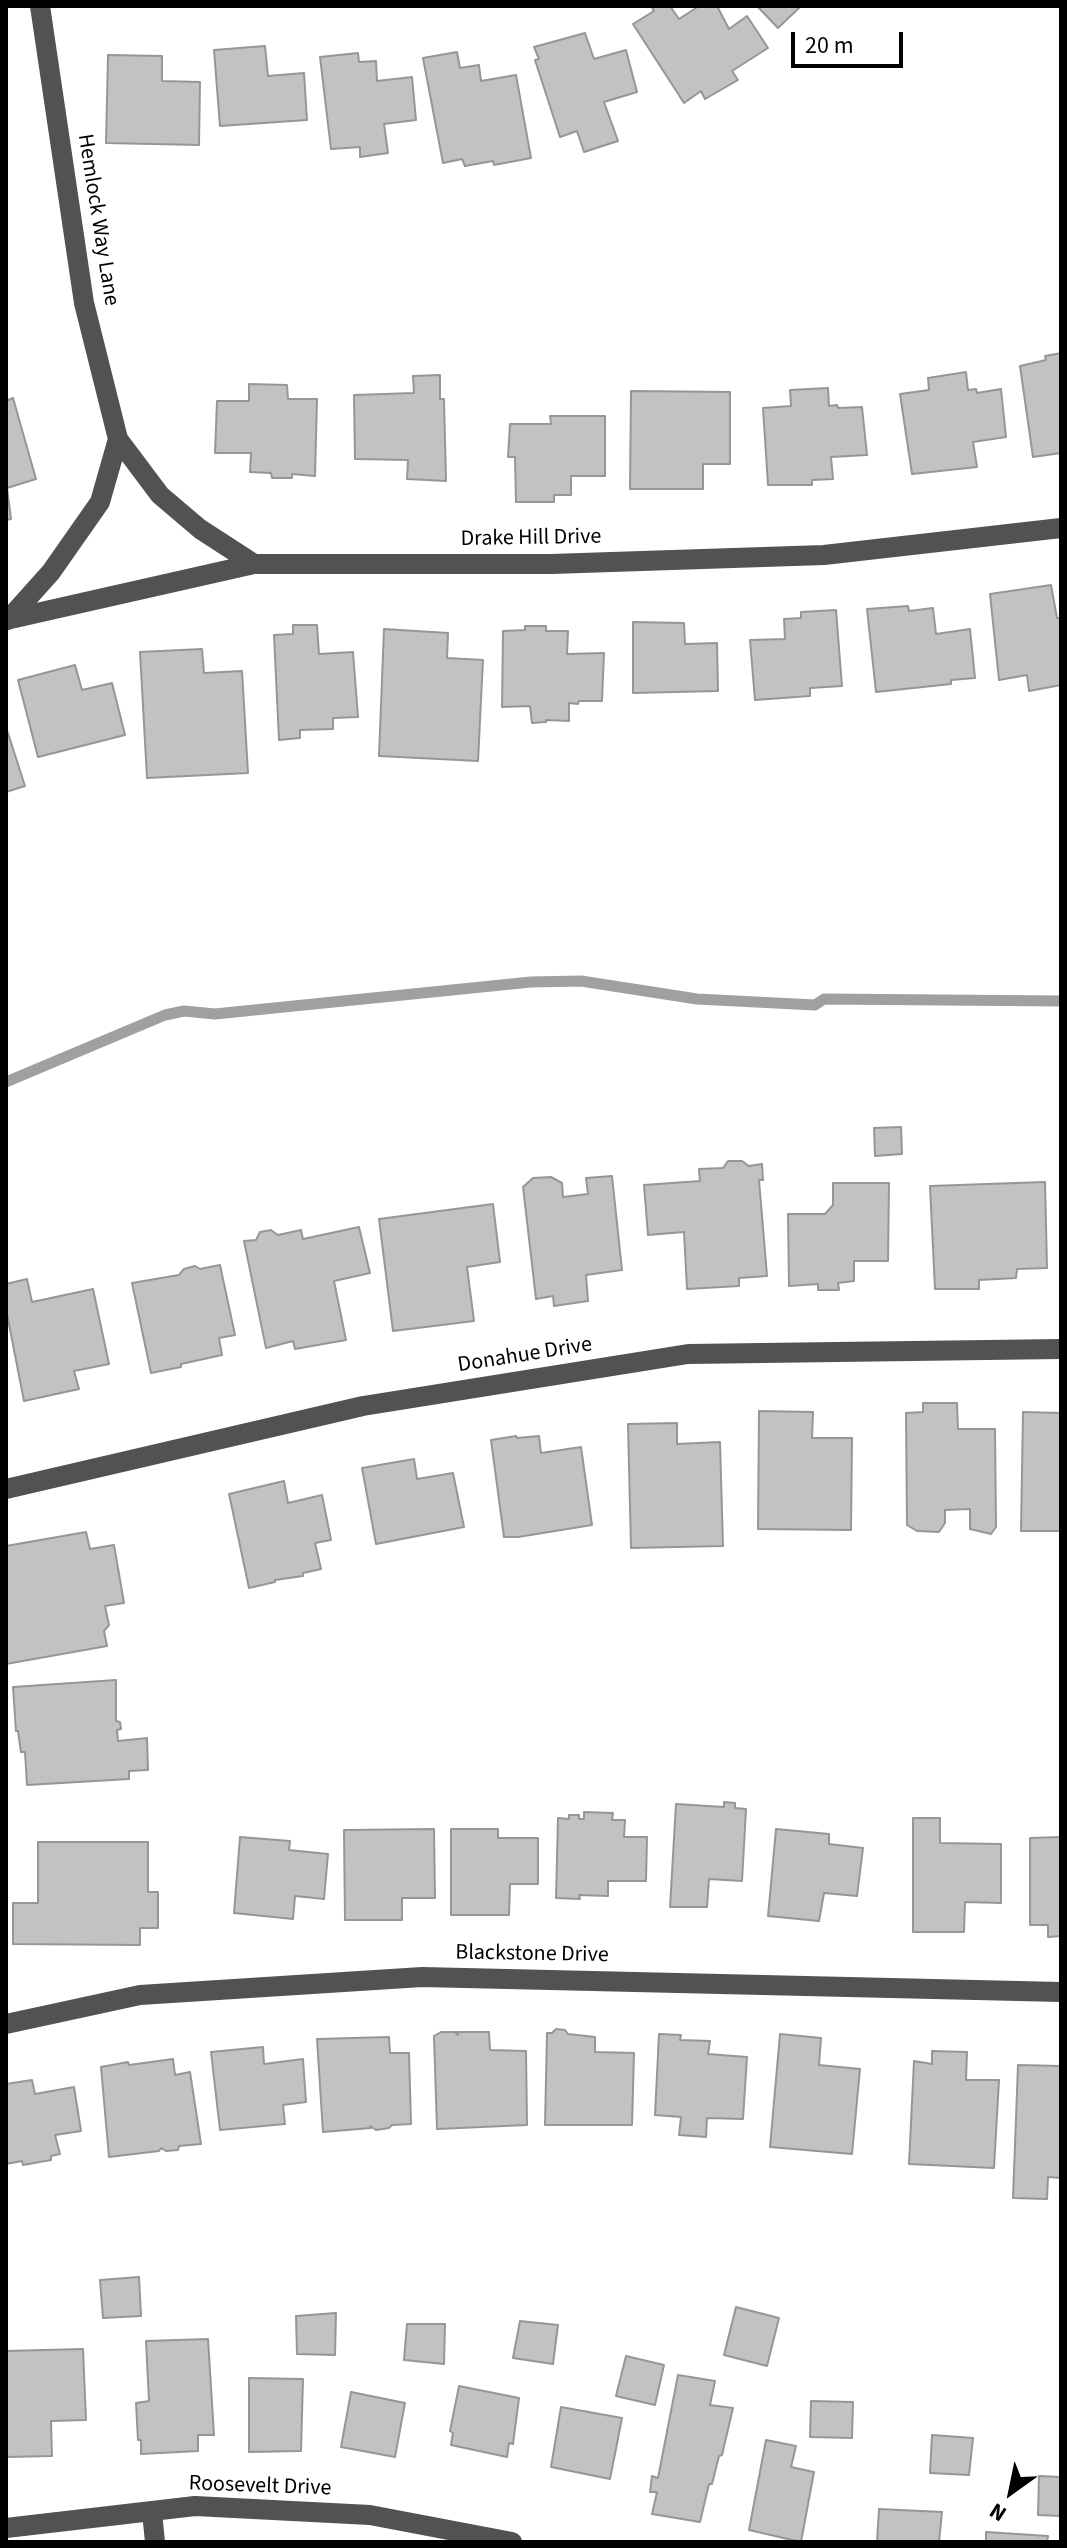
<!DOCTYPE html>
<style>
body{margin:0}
#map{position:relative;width:1067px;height:2548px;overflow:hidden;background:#fff;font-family:"Source Sans 3",sans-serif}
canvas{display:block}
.frame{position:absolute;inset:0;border:8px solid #000;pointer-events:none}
.north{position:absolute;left:971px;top:2452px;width:80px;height:80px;-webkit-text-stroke:6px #fff;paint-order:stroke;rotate:213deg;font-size:22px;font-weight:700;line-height:32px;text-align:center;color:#000}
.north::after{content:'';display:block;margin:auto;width:28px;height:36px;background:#000;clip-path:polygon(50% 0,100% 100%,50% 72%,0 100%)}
.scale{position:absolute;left:791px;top:32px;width:112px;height:36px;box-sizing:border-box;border:4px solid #000;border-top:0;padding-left:10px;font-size:24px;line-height:28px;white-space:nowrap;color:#000;-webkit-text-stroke:6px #fff;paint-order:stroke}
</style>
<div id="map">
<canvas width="1067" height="2548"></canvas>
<div class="frame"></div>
<div class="north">N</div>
<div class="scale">20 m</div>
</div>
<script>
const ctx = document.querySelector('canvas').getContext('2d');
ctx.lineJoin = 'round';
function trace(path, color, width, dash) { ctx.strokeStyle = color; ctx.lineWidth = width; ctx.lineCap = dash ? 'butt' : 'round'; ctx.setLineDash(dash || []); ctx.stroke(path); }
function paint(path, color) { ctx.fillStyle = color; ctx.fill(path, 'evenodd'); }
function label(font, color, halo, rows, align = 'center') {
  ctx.font = font + ' "Source Sans 3",sans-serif'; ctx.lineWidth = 8; ctx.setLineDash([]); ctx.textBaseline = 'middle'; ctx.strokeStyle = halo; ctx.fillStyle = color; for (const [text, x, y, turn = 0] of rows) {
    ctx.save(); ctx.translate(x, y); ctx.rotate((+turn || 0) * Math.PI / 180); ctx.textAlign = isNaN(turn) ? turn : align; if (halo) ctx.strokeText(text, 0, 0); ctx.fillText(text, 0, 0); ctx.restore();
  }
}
trace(new Path2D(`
 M6,1082L165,1015L184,1011L215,1014L531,982L581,981L697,999L815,1005L824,999L1061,1001`), '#a0a0a0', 11);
const building = new Path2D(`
 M651,6H670L679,19L699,6H717L729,29L747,16L768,48L732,71L738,80L705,99L701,91L684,103L633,24L654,11Z
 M757,6H801L778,28Z
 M585,33L594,59L626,50L637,92L604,102L618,141L584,152L577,131L560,137L535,60L539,59L534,47Z
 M265,46L268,76L304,73L307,120L220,126L214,50Z
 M457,52L460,68L479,65L481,81L516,75L531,158L494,165L493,161L465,166L462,159L443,163L423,58Z
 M358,53L359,62L376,61L377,81L412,77L416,120L384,124L388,153L360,157V147L331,149L320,57Z
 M108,55L162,56V81L200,82L199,145L106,143Z
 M1061,353V453L1033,457L1020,366L1046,360L1045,356Z
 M966,372L968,390L976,389L977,393L1001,389L1006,437L973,442L977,467L912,474L900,394L929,390L928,378Z
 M440,375V399H444L446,481L407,479L408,460L355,459L354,395L414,393L413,376Z
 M249,384L287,385L288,399H317L315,476L292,474V478H272L271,473L250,472L251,453H215L217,401H249Z
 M828,388L829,406L837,405L838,408L862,407L867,455L831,457L833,479L812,480V485H768L763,408L791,406L790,390Z
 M631,391L730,392V464H703V489H630Z
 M13,398L36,479L7,488L11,519L6,520V401Z
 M550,416H605V476H571V495H554V502H516L515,457H508L510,424H551Z
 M1051,585L1057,618H1061V685L1029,691L1027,675L999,680L990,594Z
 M908,606L909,611L933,608L936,634L970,629L975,678L951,680V684L876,692L867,609Z
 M836,610L842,686L810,688V696L755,700L750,640L785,639L784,619L801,618V612Z
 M633,622L684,623L685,644L717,643L718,691L633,693Z
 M293,625H317L319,654L353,652L358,717L333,718V729L300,730V738L279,740L274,635L293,634Z
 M525,626H546V631H568L567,654L604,653L602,701H579L578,704L569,703V721L546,720V722L532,723L530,706L502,707L503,631L525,630Z
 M384,629L448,633L447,658L483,660L478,761L379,756Z
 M202,649L204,673L242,671L248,773L147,778L140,652Z
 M75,665L82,690L112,683L125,735L38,757L18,680Z
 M6,727L25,786L6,792Z
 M901,1127L902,1154L875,1156L874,1128Z
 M728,1161H742L749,1166L762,1164L763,1180H759L767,1276L739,1278V1286L687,1289L684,1232L648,1235L644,1185L700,1181L699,1169L723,1168Z
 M612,1176L622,1270L586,1275L588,1301L554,1306L553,1296L536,1299L523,1187L533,1178L551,1177L562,1183L563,1197L588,1194L586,1178Z
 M1045,1182L1047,1268L1017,1269L1016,1278L979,1280V1289H935L930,1186Z
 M833,1183H889L888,1261H854V1281L838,1283L839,1290H818V1284L789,1286L788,1214H825L833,1205Z
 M493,1204L500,1262L467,1267L474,1321L393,1331L379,1219Z
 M359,1227L370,1273L334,1281L346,1340L295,1349L293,1341L266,1348L244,1241L256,1240L260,1232L271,1230L278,1235L301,1230L303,1239Z
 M220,1265L235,1335L219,1338L222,1355L181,1364V1367L151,1373L132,1283L179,1275L184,1269L195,1266L200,1269Z
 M27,1279L32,1302L93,1289L109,1364L74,1371L79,1389L24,1401L6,1309V1284Z
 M923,1403H957L958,1429H995L996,1527L991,1534L970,1529V1509L945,1510V1523L939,1532L917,1531L907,1525L906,1413L923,1412Z
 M759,1411L813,1412L812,1438H852L851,1530L758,1529Z
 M1023,1412L1061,1413V1531H1021Z
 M677,1423V1444L720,1442L723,1546L631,1548L628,1424Z
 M516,1436L517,1438L539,1436L541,1453L581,1447L592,1525L518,1537H504L491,1440Z
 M414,1459L417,1479L453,1473L464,1527L376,1544L362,1468Z
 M284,1481L288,1503L322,1495L331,1540L315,1543L321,1569L303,1573V1576L275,1580V1582L249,1588L229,1494Z
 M86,1532L90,1549L114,1545L124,1603L105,1606L109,1625L104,1631L107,1646L6,1664V1546Z
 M116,1680V1721L120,1722L121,1729L117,1730L118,1741L147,1738L148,1770L129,1771V1779L27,1785L25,1752H21L18,1731H16L13,1687Z
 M724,1802L735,1803V1808L746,1809L742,1881L709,1879L707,1907H670L676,1804L724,1807Z
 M584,1812L613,1813L612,1820H625L624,1837H647L646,1881H608V1896L579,1895L580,1899L556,1898L558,1818L569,1819V1815H579V1819H584Z
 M913,1818H940V1843L1001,1844V1903L965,1902L964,1932H913Z
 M434,1829L435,1898H402V1920H345L344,1830Z
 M451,1829H498V1838H538V1884H510L509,1915H451Z
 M776,1829L829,1834V1844L863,1848L857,1896L824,1893L819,1921L768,1916Z
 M240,1837L290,1841L289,1850L328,1854L324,1899L295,1896L293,1919L234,1913Z
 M1061,1837V1936L1048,1937V1925H1030V1838Z
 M38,1842H148V1892H158V1928H140V1945L13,1944V1903H38Z
 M556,2029L565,2030L568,2034L595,2037V2052L634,2053L632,2125H545L547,2033H552Z
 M441,2032H455L458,2035L457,2032H489L490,2050L526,2051L527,2125L437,2129L434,2036Z
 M659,2034L681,2035L680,2040L710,2041L708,2054L747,2057L743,2119L707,2118L706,2137L679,2135L681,2117L655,2115Z
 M780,2034L821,2038L819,2065L860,2069L852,2154L770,2147Z
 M389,2037L390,2053H409L411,2124L392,2125L389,2128L376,2130L370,2126L371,2128L323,2132L317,2039Z
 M263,2047L264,2064L303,2059L306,2102L283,2105L285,2124L220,2130L211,2052Z
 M932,2051L967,2052L966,2080H999L994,2168L909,2164L914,2061L932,2064Z
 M173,2059L175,2075L190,2072L201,2144L179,2146L178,2150L166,2151L161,2148L159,2151L109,2157L101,2067L128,2062L129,2065Z
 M1018,2065L1061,2066V2178L1048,2177L1047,2199L1013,2198Z
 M32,2080L35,2094L74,2087L81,2131L55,2135L60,2154L51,2156V2160L23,2165L22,2161L6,2164V2084Z
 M139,2277L141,2316L103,2318L100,2280Z
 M736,2307L779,2318L767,2366L724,2355Z
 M336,2313L335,2355L297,2354L296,2316Z
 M520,2321L558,2325L553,2364L513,2358Z
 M407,2324H445L444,2364L404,2360Z
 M208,2339L214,2435H198V2451L141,2454V2440H138L136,2403L149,2401L146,2341Z
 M83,2349L86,2420L51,2421L52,2456L6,2457V2351Z
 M626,2356L664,2365L655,2405L616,2396Z
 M678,2375L715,2381L710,2405L733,2408L722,2455L719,2456L712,2484H709L700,2522L652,2514L657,2492H650L652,2476L658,2478Z
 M249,2378L303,2379L301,2451L249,2452Z
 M459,2386L519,2398L513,2444L509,2443L507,2457L451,2445L453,2433L450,2431Z
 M351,2392L405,2403L395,2457L341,2447Z
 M811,2401L853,2402L852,2438L810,2437Z
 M561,2407L622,2418L610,2479L551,2467Z
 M932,2435L973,2438L969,2475L930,2473Z
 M766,2440L796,2446L791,2467L814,2472L801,2542L749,2530Z
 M1039,2476L1061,2477V2516L1038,2515Z
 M879,2509L942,2512L939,2542H877Z
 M986,2532L1048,2536L1047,2542H986Z`);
paint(building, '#c2c2c2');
trace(building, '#969696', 2);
trace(new Path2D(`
 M118,439L160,495L200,529L254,564
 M6,620L254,564H551L824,555L1061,528
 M8,620L51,572L100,502L118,439L84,303L40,6
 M6,1489L363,1406L688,1354L1061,1349
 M6,2024L140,1995L422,1977L1061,1992
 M152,2512L155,2542
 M6,2528L195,2506L370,2515L512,2542`), '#525252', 20);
label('22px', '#000', '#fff', [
 ["Hemlock Way Lane",97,220,81],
 ["Drake Hill Drive",531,539,-1],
 ["Donahue Drive",525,1356,-9],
 ["Blackstone Drive",532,1955,1],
 ["Roosevelt Drive",260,2487,2]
]);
</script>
